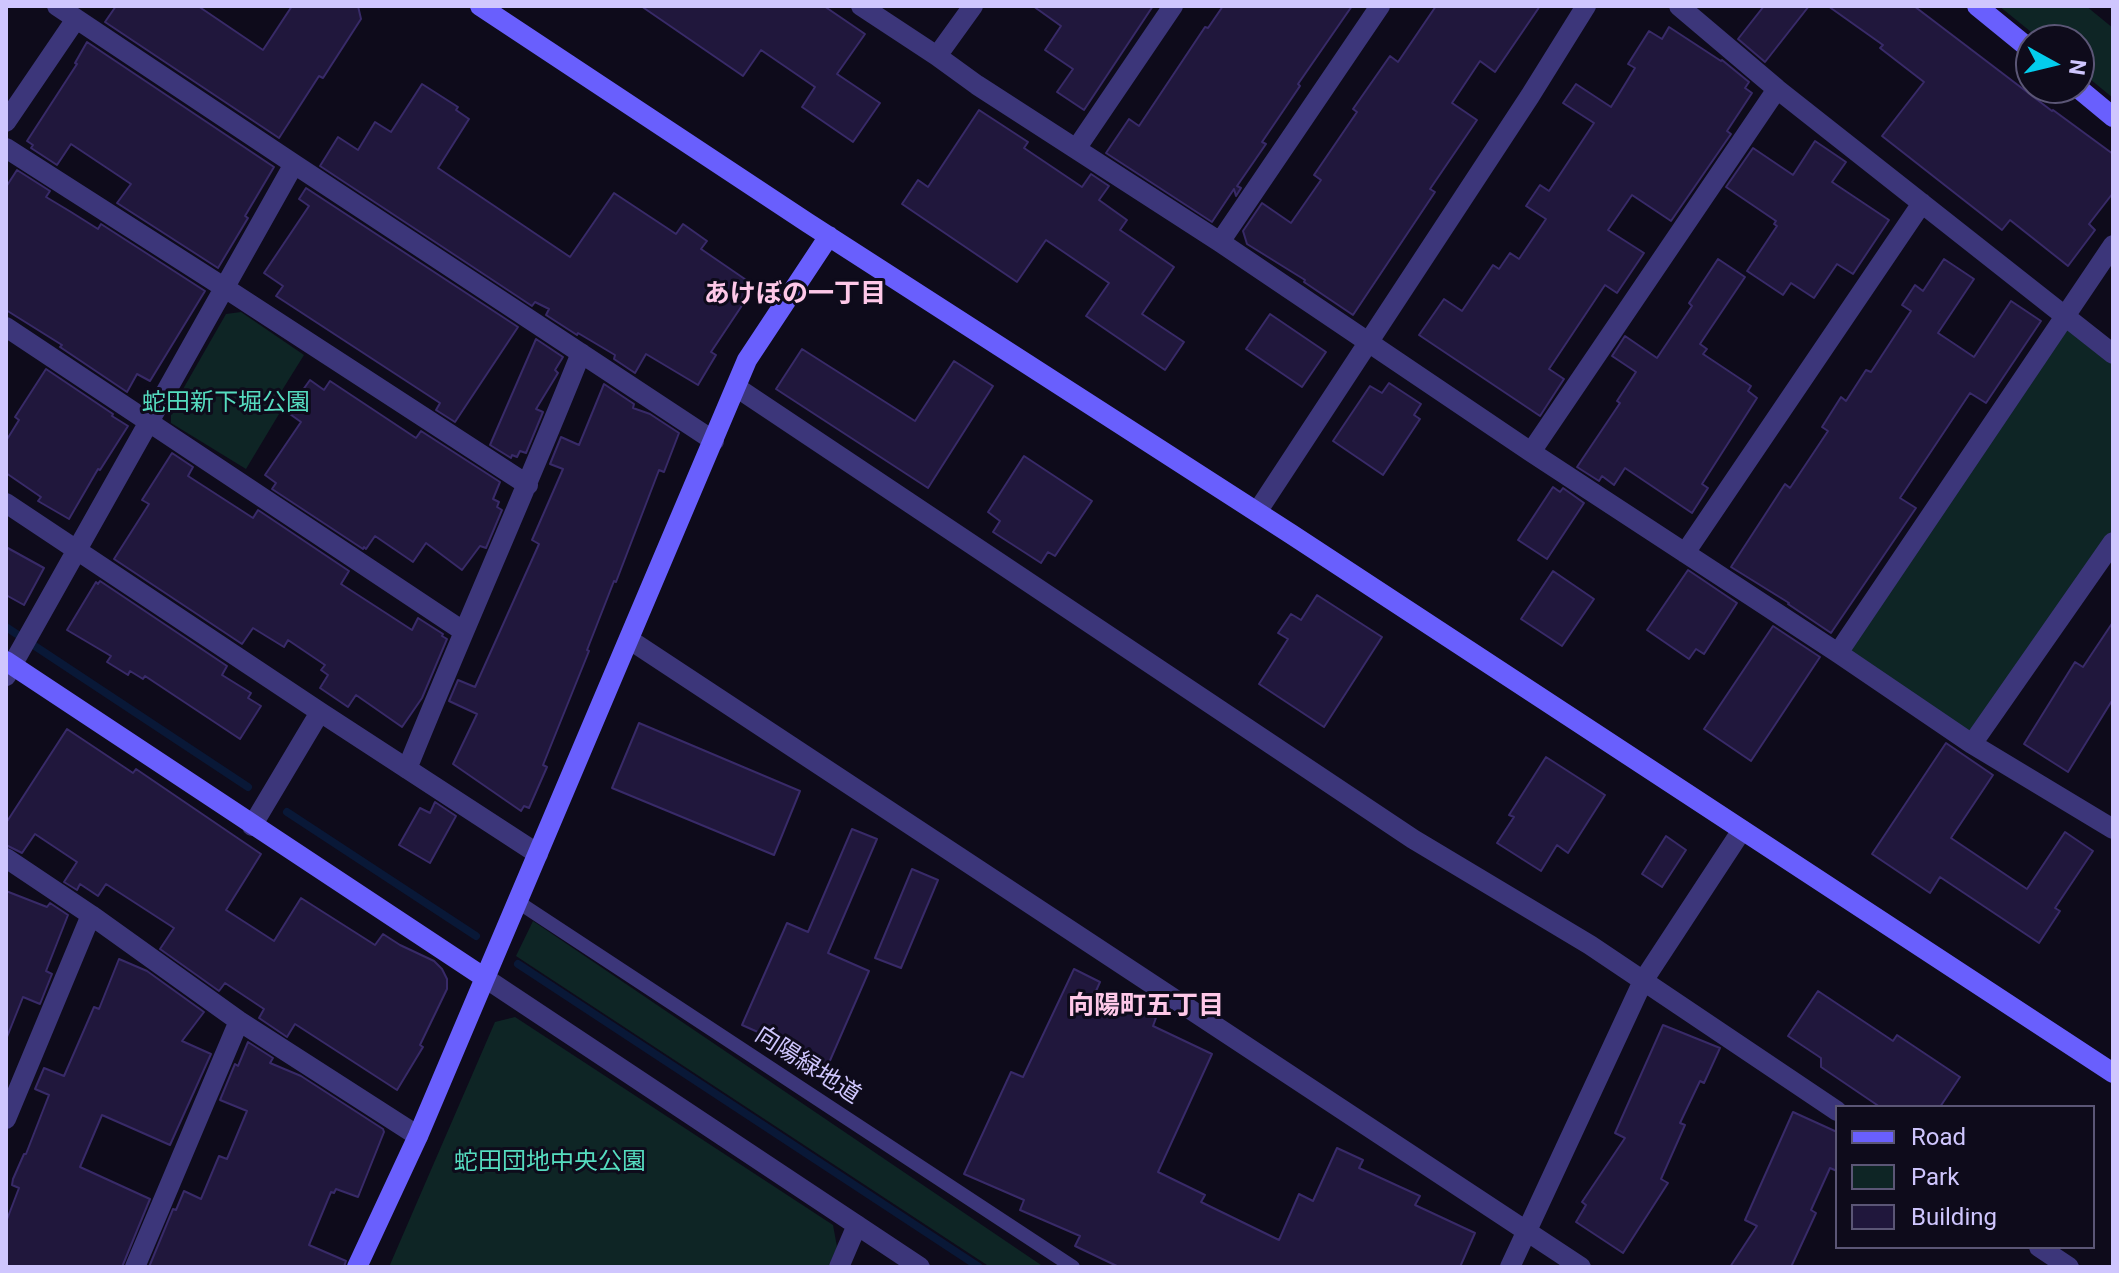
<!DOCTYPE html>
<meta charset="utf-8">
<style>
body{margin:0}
#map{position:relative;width:2119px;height:1273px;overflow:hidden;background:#0e0b1b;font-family:Roboto,sans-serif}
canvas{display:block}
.frame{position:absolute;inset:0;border:8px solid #cfc6fe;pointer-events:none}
.legend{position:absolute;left:1835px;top:1105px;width:260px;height:144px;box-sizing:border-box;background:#0e0b1b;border:2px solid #5b5676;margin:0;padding:10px 14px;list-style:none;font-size:24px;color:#cfc6fe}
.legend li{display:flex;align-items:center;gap:16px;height:40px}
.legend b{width:40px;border:2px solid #5b5676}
.north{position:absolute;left:2015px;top:24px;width:80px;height:80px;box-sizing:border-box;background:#0e0b1b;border:2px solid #5b5676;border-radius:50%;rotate:98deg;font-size:22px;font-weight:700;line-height:32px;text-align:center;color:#cfc6fe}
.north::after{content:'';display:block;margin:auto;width:28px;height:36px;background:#03cded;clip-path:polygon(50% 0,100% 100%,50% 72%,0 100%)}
</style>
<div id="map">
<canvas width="2119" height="1273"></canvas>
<div class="frame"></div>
<ul class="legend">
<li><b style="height:10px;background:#695ffd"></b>Road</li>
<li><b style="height:22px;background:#0e2525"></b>Park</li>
<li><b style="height:22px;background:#20173c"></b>Building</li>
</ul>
<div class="north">N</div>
</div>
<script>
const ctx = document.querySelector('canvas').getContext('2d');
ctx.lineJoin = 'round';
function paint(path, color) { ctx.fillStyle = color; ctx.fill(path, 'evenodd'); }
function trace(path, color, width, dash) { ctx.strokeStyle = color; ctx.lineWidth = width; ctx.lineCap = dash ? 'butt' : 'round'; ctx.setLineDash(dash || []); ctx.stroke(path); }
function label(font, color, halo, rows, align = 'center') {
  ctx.font = font + ' Roboto,"Noto Sans JP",sans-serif'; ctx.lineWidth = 6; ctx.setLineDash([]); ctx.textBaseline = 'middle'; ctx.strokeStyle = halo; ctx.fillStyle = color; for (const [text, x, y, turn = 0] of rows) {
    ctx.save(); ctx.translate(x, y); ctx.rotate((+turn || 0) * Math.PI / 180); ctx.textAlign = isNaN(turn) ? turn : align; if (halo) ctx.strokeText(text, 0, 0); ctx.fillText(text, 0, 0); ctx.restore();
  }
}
paint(new Path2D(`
 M1999,6H2086L2113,28V98L2079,70V40H2041Z
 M241,312L304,355L271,408L279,414L246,469L171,423V410L226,314Z
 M2065,315L2113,354V542L1972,744L1838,653Z
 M533,921L1044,1267H990L516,956Z
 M515,1017L833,1225L837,1247L828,1267H389L495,1022Z`), '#0e2525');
trace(new Path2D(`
 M6,627L248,787
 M287,812L476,936
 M518,964L979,1267`), '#091837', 8);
const building = new Path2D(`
 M116,6H198L263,50L292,6H358L361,19L323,78L319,76L279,138L105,22Z
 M641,6H824L865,34L837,74L880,103L853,142L802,107L815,87L761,50L743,76Z
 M1033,6H1153L1084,110L1057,92L1073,69L1045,50L1061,26Z
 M1223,6H1352L1298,84L1300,86L1262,142L1266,144L1237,186L1241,188L1236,196L1234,189L1212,222L1106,153L1129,119L1139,126L1205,27L1208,28Z
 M1436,6H1540L1495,72L1480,61L1452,103L1477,120L1430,189L1435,192L1353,315L1304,282L1305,280L1247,244L1243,231L1262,203L1291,223L1321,180L1314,175L1357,112L1353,109L1390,56L1398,62Z
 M1764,6H1809L1765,62L1738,39Z
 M1828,6H1914L2052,111L2053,110L2113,154V193L2089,224L2095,230L2068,266L2010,220L2002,230L1882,136L1924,82L1880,48L1883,45Z
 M1669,27L1721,61L1722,60L1749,82L1745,88L1752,93L1727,131L1731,134L1671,221L1632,195L1608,230L1644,253L1617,293L1605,285L1549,369L1564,379L1540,416L1419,335L1444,299L1462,311L1493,265L1499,269L1510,253L1519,259L1546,219L1526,206L1540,185L1549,191L1594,123L1563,103L1576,84L1611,107L1635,68L1628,64L1649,31L1662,39Z
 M87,42L274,167L245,216L248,218L218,268L117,203L131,184L71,144L57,165L31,148L33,145L27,141L77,64L75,63Z
 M422,84L458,107L456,110L469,119L438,168L570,257L614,193L676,234L683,224L707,241L701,249L755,286L711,352L716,355L698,385L646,354L635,373L614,359L615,355L578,333L577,335L546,315L549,309L535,302L532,306L320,166L338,137L358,150L375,122L391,132Z
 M979,110L1028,142L1024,148L1082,187L1091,174L1109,186L1099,200L1127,220L1120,230L1174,267L1142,314L1184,342L1165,370L1086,316L1109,283L1046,240L1017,282L902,204L918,180L928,187Z
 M1815,141L1846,162L1832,182L1889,220L1853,274L1837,264L1814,298L1791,283L1783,295L1747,271L1777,226L1774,224L1776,221L1726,187L1753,148L1793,175Z
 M17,170L50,191L46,197L71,212L98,229L101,224L205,291L150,381L137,374L127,392L60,347L62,345L6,310V187Z
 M306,188L518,327L455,422L436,410L440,403L276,296L283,286L264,273L309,206L299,199Z
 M1718,259L1745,277L1700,344L1707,349L1703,354L1751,386L1748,391L1757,398L1702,484L1708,488L1692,513L1625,468L1614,485L1602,476L1599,481L1577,467L1620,403L1617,401L1636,372L1612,356L1625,336L1657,358L1692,306L1689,303Z
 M1944,259L1974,279L1938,333L1974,357L2011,301L2041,321L1986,403L1970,393L1900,498L1916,508L1831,633L1788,604L1789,603L1731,567L1785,484L1790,488L1828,431L1822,427L1841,397L1846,401L1866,370L1871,372L1911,311L1902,305L1915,285L1923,291Z
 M1270,314L1326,352L1302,387L1246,349Z
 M536,339L563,357L555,370L558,373L536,409L543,412L526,453L520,451L517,457L512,455L511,458L490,445Z
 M802,349L915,421L954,361L993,386L928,488L776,389Z
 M46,369L113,414L112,416L128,426L100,470L98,469L69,519L38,501L41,497L6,473V441L19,420L15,417Z
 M310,380L324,390L330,381L416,438L421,431L500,482L493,499L499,502L497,507L502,510L486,548L480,546L462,570L426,543L413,562L375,536L366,549L364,547L363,549L272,489L276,483L265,475L301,422L287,412Z
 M1389,383L1421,404L1414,415L1420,419L1383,475L1333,441L1370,386L1382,393Z
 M604,384L634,404L633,408L650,414L679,433L664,472L659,470L616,582L614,581L587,650L589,651L543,765L547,767L529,808L524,806L521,811L453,764L477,714L449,701L458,680L475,687L539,544L532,540L563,469L550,464L561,437L579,445Z
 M172,453L193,467L188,476L253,518L258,510L349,571L341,584L412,630L418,618L443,634L442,636L447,639L422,698L402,727L356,695L348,707L320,688L328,675L321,670L325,665L288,640L284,647L253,628L242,644L114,559L149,504L142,500Z
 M1024,456L1092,501L1055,556L1048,552L1041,563L993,532L1000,521L988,512Z
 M1553,487L1560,492L1563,488L1584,503L1547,559L1518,540Z
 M6,547L44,568L24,605L6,595Z
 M1688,570L1737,603L1704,654L1696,649L1689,659L1647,630Z
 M1553,571L1594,599L1562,646L1521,619Z
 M100,581L227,666L222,675L251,693L248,698L261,706L240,739L145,676L143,679L130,671L128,675L107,662L111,656L67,630L96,582L98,584Z
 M1317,595L1382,637L1324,727L1259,684L1288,639L1278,633L1291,614L1301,620Z
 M2113,622V699L2068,772L2024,744L2075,662L2083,667Z
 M1773,626L1820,657L1751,761L1704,729Z
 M639,723L800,791L774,855L612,788Z
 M67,729L133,773L136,769L261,854L226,910L274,941L301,898L375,945L383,934L400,945L434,961L442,969L447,979V989L420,1045L423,1047L397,1090L295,1024L287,1037L259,1018L264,1009L225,983L219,991L160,949L174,928L106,884L98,896L80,884L77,890L64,882L77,862L35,834L22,853L6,845V823Z
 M1946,743L1993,775L1951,838L2027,889L2065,832L2093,851L2055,908L2060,911L2039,943L1940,877L1930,893L1872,854Z
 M1546,757L1605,795L1568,853L1557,845L1541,871L1497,843L1514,817L1509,815Z
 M435,802L456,816L430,863L399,845L420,808L430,813Z
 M852,829L877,839L828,953L869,971L825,1072L799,1061L803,1052L742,1025L787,923L808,932Z
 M1666,836L1686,850L1662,887L1642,874Z
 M912,869L938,880L901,968L875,958Z
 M6,891L47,907L50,903L68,915L46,971L52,974L40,1004L23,997L7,1037Z
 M119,959L147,971L204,1012L182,1041L211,1054L170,1145L102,1115L80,1167L150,1199L122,1267H6V1222L19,1188L12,1185L13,1179L24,1154H26L49,1095L35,1089L44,1068L64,1076L94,1007L99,1009Z
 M1074,969L1100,982L1096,991L1156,1018L1153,1026L1212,1054L1158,1172L1205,1195L1201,1202L1279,1240L1299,1194L1313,1201L1337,1148L1363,1160L1359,1168L1420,1196L1415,1205L1475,1233L1460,1267H1119L1075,1246L1080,1236L1020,1210L1024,1200L964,1174L1011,1072L1023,1077Z
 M1818,991L1893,1041L1897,1035L1960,1077L1940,1107H1880L1821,1067V1058L1788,1036Z
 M1663,1025L1720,1048L1704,1083L1700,1081L1680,1123L1685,1125L1661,1179L1668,1183L1623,1253L1576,1222L1586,1205L1582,1202L1625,1138L1615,1133Z
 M248,1042L273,1058L270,1063L301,1076L383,1129L384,1132L358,1197L336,1189L334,1193L331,1192L309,1245L346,1261L344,1267H149L173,1209L176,1210L184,1191L201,1199L219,1156L227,1159L247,1111L220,1100L235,1064L238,1066Z
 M1793,1112L1837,1132V1171L1830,1168L1811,1210L1816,1213L1791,1267H1730L1757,1226L1745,1220Z`);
paint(building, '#20173c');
trace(building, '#382a68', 2);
trace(new Path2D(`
 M518,902L1073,1267`), '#3c367a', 14);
trace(new Path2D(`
 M57,6L294,164L714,441
 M861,6L937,56L977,85L1220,242L1531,452L1838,653L1972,744L2113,829
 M1679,6L1777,89L2113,354
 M937,56L973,6
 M6,122L76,19
 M6,148L225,288L528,485
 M1076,149L1173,6
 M1220,242L1380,6
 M6,327L463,631
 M736,387L1413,839L1590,945L1837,1111
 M1531,452L1777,89
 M6,503L320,712L538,854
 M1257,512L1530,96L1586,6
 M1685,553L1922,203
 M630,640L1581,1267
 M1838,653L2113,245
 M6,676L294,164
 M1972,744L2113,542
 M407,769C463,630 525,493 581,353
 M252,826L320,712
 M6,858L91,915L239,1021L418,1136
 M485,978L920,1267
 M6,1119L91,915
 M2039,1247L2069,1267
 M135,1267L239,1021
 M839,1267L857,1225
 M1510,1267L1643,981L1742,830`), '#3c367a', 20);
trace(new Path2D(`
 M480,6L808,223L1291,534L2113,1073
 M1977,6L2031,50
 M2078,88L2113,117
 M6,661L485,978
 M357,1267L418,1136L747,360L829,236`), '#695ffd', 20);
label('24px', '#55dcbf', '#0e0b1b', [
 ["蛇田新下堀公園",226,404],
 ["蛇田団地中央公園",550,1163]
]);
label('24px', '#cfc6fe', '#0e0b1b', [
 ["向陽緑地道",807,1066,33]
]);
label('bold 26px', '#fec8e8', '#0e0b1b', [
 ["あけぼの一丁目",795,295],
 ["向陽町五丁目",1146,1007]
]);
</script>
